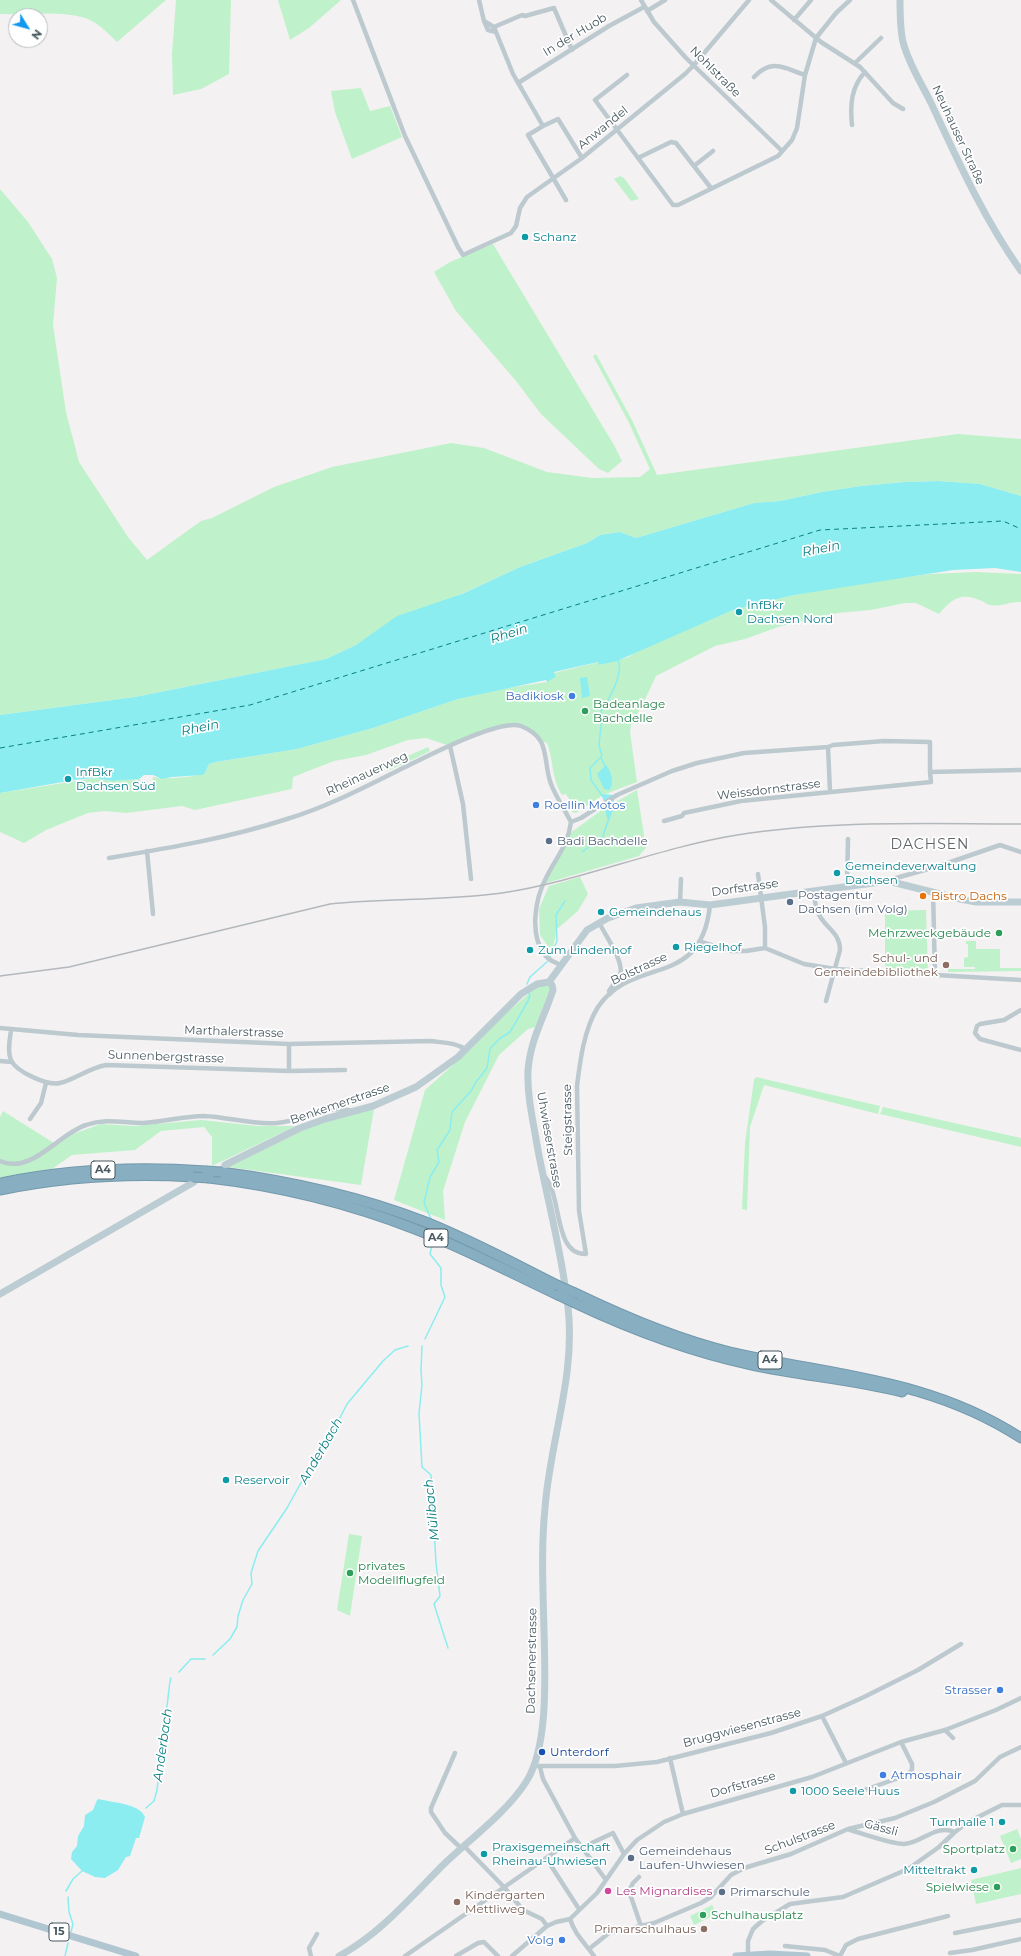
<!DOCTYPE html>
<meta charset="utf-8">
<style>
body{margin:0}
#map{position:relative;width:1021px;height:1956px;overflow:hidden;background:#f4f1f2;font-family:Montserrat,sans-serif}
canvas{display:block}
.north{position:absolute;left:8px;top:8px;width:40px;height:40px;box-sizing:border-box;background:#fff;border:1px solid #b6bdbf;border-radius:50%;rotate:127deg;font-size:11px;font-weight:700;line-height:16px;text-align:center;color:#485960}
.north::after{content:'';display:block;margin:auto;width:14px;height:18px;background:#1299ed;clip-path:polygon(50% 0,100% 100%,50% 72%,0 100%)}
</style>
<div id="map">
<canvas width="1021" height="1956"></canvas>
<div class="north">N</div>
</div>
<script>
const ctx = document.querySelector('canvas').getContext('2d');
ctx.lineJoin = 'round';
function paint(path, color) { ctx.fillStyle = color; ctx.fill(path, 'evenodd'); }
function trace(path, color, width, dash) { ctx.strokeStyle = color; ctx.lineWidth = width; ctx.lineCap = dash ? 'butt' : 'round'; ctx.setLineDash(dash || []); ctx.stroke(path); }
function label(font, color, halo, rows, align = 'center') {
  ctx.font = font + ' Montserrat,sans-serif'; ctx.lineWidth = 3.5; ctx.setLineDash([]); ctx.textBaseline = 'middle'; ctx.strokeStyle = halo; ctx.fillStyle = color; for (const [text, x, y, turn = 0] of rows) {
    ctx.save(); ctx.translate(x, y); ctx.rotate((+turn || 0) * Math.PI / 180); ctx.textAlign = isNaN(turn) ? turn : align; if (halo) ctx.strokeText(text, 0, 0); ctx.fillText(text, 0, 0); ctx.restore();
  }
}
paint(new Path2D(`
 M0,0H166L117,42C109,34 100,25 90,20C68,10 25,15 0,14Z
 M176,0H231L229,74L201,89L173,95L172,54Z
 M278,0H341L309,28L290,40Z
 M361,88L370,111L390,106L402,137L352,159L335,112L331,91Z
 M620,176L624,178L639,199L631,201L614,179Z
 M0,189L28,222L52,259L57,278L53,325L66,412L79,462L128,537L147,560L201,521L212,518L274,487L332,467L451,443L484,448L547,472L592,478L640,477L650,469L628,421L593,356L596,354L632,420L657,475L958,434L1021,439V496L980,484L939,481L905,482L861,486L822,492L780,501L754,503L636,538L620,532L600,535L587,543L520,567L370,636L356,645L326,659L135,697L0,715Z
 M493,244L614,445L622,461L608,473L599,469L541,414L516,381L456,311L434,272L450,262Z
 M976,572L1021,574V602C1011,601 1001,607 990,605C986,604 983,601 979,600C960,592 951,600 939,614L916,603H905L871,610L838,613L781,626L745,639L715,646L656,676L642,706L631,725L630,732L637,782L603,795L576,813L572,812V804L566,794L562,795C551,777 554,762 547,743L541,741L520,726H500L450,746L426,738L408,740L366,755L334,761L293,777L292,789L195,810L182,806L126,813L104,811L88,813L46,830L24,843L0,832V793L95,778L112,781L139,779L143,784L152,783L153,777C164,780 195,777 205,773L209,764L216,762L297,749L373,728L458,699L495,690L547,682L556,677L554,673L599,662V665L629,657L635,652L733,610L794,595L839,586L930,574Z
 M428,747L430,751L404,764L401,760L403,764L387,771L385,766Z
 M637,790L646,848L639,856L543,884L569,834L603,809Z
 M580,877L588,894L578,911L557,929L552,952L540,935L539,909L549,886Z
 M926,910L928,973L885,971V911Z
 M966,941H976V949H1000V968H1021V971L948,972V969H975V967H964V958L968,957V944H966Z
 M540,984L548,985L550,990L535,1027L528,1029L499,1055L465,1122L443,1191L445,1220L394,1200L425,1090L472,1048L504,1015Z
 M756,1077L880,1106L878,1114L764,1085L750,1127L747,1210L742,1209L745,1143L754,1080Z
 M883,1107L1021,1138V1147L880,1114Z
 M374,1109L361,1185L228,1167L312,1126Z
 M3,1111L57,1145L73,1134L101,1124L134,1126L201,1120L258,1126H296L212,1166V1137L204,1127L161,1131L135,1150L72,1155L52,1169L0,1178V1117Z
 M349,1534L362,1536L350,1616L337,1610Z
 M1017,1829L1021,1839V1859L1011,1863L1000,1836Z
 M1021,1868V1894L976,1904L971,1880Z
 M712,1905L717,1914L694,1925L690,1916Z`), '#bff2ca');
paint(new Path2D(`
 M939,481L980,484L1021,496V572L995,568L953,570L794,595L733,610L617,661L599,665L598,662L554,672L556,677L547,682L546,680L458,699L373,728L297,749L216,762L209,764L205,773L202,775L172,777L162,779L153,775H144L139,779L112,781L95,778L74,780L0,793V715L135,697L326,659L356,645L397,616L462,594L520,567L587,543L600,535L620,532L636,538L754,503L780,501L822,492L861,486L905,482Z
 M587,677L590,696L582,698L580,678Z
 M606,765C611,771 615,784 609,790L604,789L597,774Z
 M602,794L614,795V808L609,820L607,818Z
 M99,1799C113,1803 139,1803 145,1817L139,1838H136L130,1856L126,1857L118,1870L105,1878L95,1877L82,1871L71,1859L72,1852L77,1846L78,1836L84,1826L85,1815L93,1810L97,1800Z`), '#8bedf0');
trace(new Path2D(`
 M601,758L605,766
 M603,797L591,780L590,768L602,756L599,745L602,716L601,711C609,700 624,673 618,660
 M582,852L603,836L609,818
 M550,957L557,941L556,915L565,901
 M527,984L530,977L548,961
 M432,1221L424,1203L430,1177L439,1162L437,1150L450,1130L452,1112L471,1091L476,1082L487,1068L490,1049L499,1039L510,1032L528,1001L530,995L528,992
 M425,1339L445,1297L441,1285V1268L430,1254L433,1240
 M422,1346L421,1370L422,1385L419,1413L422,1467L431,1475L436,1563L440,1596L434,1604L448,1648
 M213,1655L230,1639L237,1627L238,1616L243,1600L252,1584L251,1573L258,1551L287,1508L313,1461L329,1439L347,1404L383,1361L395,1350L408,1346
 M179,1672L191,1659H205
 M146,1808L154,1801L157,1790L170,1681L171,1678
 M66,1891L73,1879L82,1871
 M68,1897L69,1912L73,1924L71,1932
 M65,1956L68,1943`), '#8bedf0', 1.5);
trace(new Path2D(`
 M0,748L250,705L820,530L1003,521L1021,529`), '#0a8083', 1, [5, 4]);
const highway = new Path2D(`
 M221,1172C290,1181 358,1196 423,1221C469,1239 513,1263 557,1285
 M209,1178C279,1186 348,1203 415,1229C464,1248 511,1273 558,1295
 M0,1183C68,1169 137,1166 206,1171
 M0,1190C64,1177 128,1173 193,1177
 M575,1293C625,1317 676,1339 730,1352C833,1376 929,1378 1021,1438
 M575,1303C632,1330 691,1352 752,1365C802,1376 853,1379 902,1392`);
trace(highway, '#7399ad', 11);
trace(new Path2D(`
 M353,0L405,136L458,247L463,255L511,233L516,226L520,208L527,197L582,158L685,74L694,65L749,0
 M479,0L484,21L494,27L513,74L543,126L558,119L582,158
 M641,0L654,22L686,58L782,151
 M771,0L821,42L860,67L893,103L903,109
 M647,11L665,0
 M794,20L811,0
 M484,21L488,30L496,32
 M494,27L522,15L525,16L554,8L572,50
 M855,63L881,38
 M627,75L595,100L673,205H678L778,156L792,140L797,128L805,75L816,38L836,13L850,0
 M754,77C772,58 784,68 805,75
 M518,83L609,26L644,7
 M852,125C850,105 851,87 865,72
 M543,126L528,135L566,200
 M638,158L671,142L676,143L711,188
 M694,166L713,151
 M450,746L463,804L471,879
 M828,747L830,791
 M664,821L682,816L684,813L741,801L931,782L930,772L1021,770
 M571,822L581,818L617,795L672,771L697,763L744,753L828,747L833,745L884,741L930,742V772
 M147,851L153,914
 M109,858C169,848 229,838 287,819C327,807 365,787 403,768C426,757 500,718 521,726C552,738 542,760 551,784C556,797 565,810 571,822
 M758,874L765,927V948
 M889,880L939,866L1000,845L1021,852
 M847,886L848,839
 M813,890C815,899 815,910 821,918C829,930 840,934 840,950L826,1001
 M933,891L935,975
 M680,902L681,879
 M599,922C604,934 625,962 620,975C617,980 612,986 609,991L610,994
 M701,942L732,951H746L765,948L804,964L835,969L1021,980
 M560,965C555,962 548,960 545,955C529,935 535,899 546,878C556,857 568,846 571,822
 M1021,1010L1004,1020L980,1024L977,1026L975,1033L980,1039L1021,1050
 M0,1028L78,1035L289,1044L431,1041C443,1043 456,1042 466,1050
 M11,1030C10,1039 7,1051 11,1060C16,1072 48,1086 60,1083C76,1079 89,1068 106,1065L289,1071L345,1070
 M289,1044V1071
 M0,1061L12,1062
 M30,1119L41,1103L46,1083
 M0,1161C32,1175 58,1134 86,1125C106,1118 123,1123 143,1123C164,1122 183,1116 204,1116C228,1117 252,1125 277,1123C303,1121 326,1104 353,1111
 M543,1175C563,1192 552,1255 586,1254L579,1211L577,1086C580,1061 584,1029 598,1007C634,954 701,991 710,905
 M822,1716L846,1763
 M945,1730L953,1738
 M455,1753L431,1808V1812L445,1833L461,1848
 M670,1758L683,1814
 M535,1766H615L657,1762L771,1733L822,1716L864,1697L918,1670L961,1644
 M540,1767L543,1779L575,1838L606,1880
 M853,1794L907,1775L912,1770V1764L901,1742
 M850,1830C864,1834 891,1844 904,1844C923,1843 934,1824 955,1832
 M464,1846L503,1886L523,1910L542,1919L547,1926
 M581,1848L613,1833L624,1854
 M546,1858L579,1909
 M639,1877L633,1883L629,1891L641,1926
 M570,1919C575,1935 585,1943 594,1956
 M955,1933L1021,1920
 M785,1946L825,1950L840,1956
 M589,1949L609,1933L654,1923L701,1903L711,1897L731,1875L744,1868L791,1854L848,1829L895,1818L934,1802L975,1781L1000,1757L1021,1747
 M950,1953L972,1950L1021,1939
 M748,1955V1941L753,1929L762,1921L790,1904L843,1897L908,1869L939,1847L955,1832L968,1822L1002,1805H1021
 M311,1956L309,1948L317,1934
 M405,1956L575,1838
 M456,1956L478,1943L484,1942L498,1956
 M512,1956L547,1926L556,1922L570,1919L597,1893L624,1854L637,1840L664,1822L683,1814L812,1777L901,1742L945,1730L996,1710L1021,1698
 M840,1956L846,1945L858,1939L948,1916`), '#bcc9ce', 4.5);
trace(new Path2D(`
 M900,0C900,14 900,29 903,42C909,65 922,84 932,105C959,163 984,219 1021,271
 M549,982L587,930L608,918L636,908L680,902L710,905L888,881L960,899L976,902H1021
 M225,1165L300,1128L325,1119L373,1106L416,1087L458,1057L521,994L537,984L549,982
 M0,1294L194,1182
 M339,1956C380,1934 411,1897 443,1865C469,1840 507,1812 526,1782C549,1747 545,1672 544,1630C543,1589 541,1548 545,1508C550,1440 576,1376 568,1307C562,1252 547,1199 537,1145C533,1120 527,1096 528,1071C530,1040 544,1018 553,990L552,985L549,982`), '#bcccd3', 7);
trace(new Path2D(`
 M0,1914L136,1956
 M736,1956L770,1954L807,1956`), '#b0c6d1', 7);
trace(highway, '#88aec1', 9);
trace(new Path2D(`
 M0,976L69,967L330,904C387,898 445,901 502,893C581,881 657,848 737,835C830,820 927,824 1021,824`), '#b3b8bc', 1.5);
const highwayBridge = new Path2D(`
 M206,1171L221,1172
 M193,1177L209,1178
 M557,1285L575,1293
 M558,1295L575,1303`);
trace(highwayBridge, '#7399ad', 11, []);
trace(highwayBridge, '#88aec1', 9);
for (const [x, y, r, color] of [
 [525,237,4,"#0f9aa8"],
 [739,612,4,"#0f9aa8"],
 [572,696,4,"#3f7fe0"],
 [585,711,4,"#2e9e5b"],
 [68,779,4,"#0f9aa8"],
 [536,805,4,"#3f7fe0"],
 [549,841,4,"#5c6f8a"],
 [837,873,4,"#0f9aa8"],
 [923,896,4,"#e8710a"],
 [790,902,4,"#5c6f8a"],
 [601,912,4,"#0f9aa8"],
 [999,933,4,"#2e9e5b"],
 [676,947,4,"#0f9aa8"],
 [530,950,4,"#0f9aa8"],
 [946,965,4,"#8d6e63"],
 [226,1480,4,"#0f9aa8"],
 [350,1573,4,"#2e9e5b"],
 [1000,1690,4,"#3f7fe0"],
 [542,1752,4,"#1a4fb4"],
 [883,1775,4,"#3f7fe0"],
 [793,1791,4,"#0f9aa8"],
 [1002,1822,4,"#0f9aa8"],
 [1013,1849,4,"#2e9e5b"],
 [484,1854,4,"#0f9aa8"],
 [631,1858,4,"#5c6f8a"],
 [974,1870,4,"#0f9aa8"],
 [997,1887,4,"#2e9e5b"],
 [608,1891,4,"#d1479c"],
 [722,1892,4,"#5c6f8a"],
 [457,1902,4,"#8d6e63"],
 [703,1915,4,"#2e9e5b"],
 [704,1929,4,"#8d6e63"],
 [562,1940,4,"#3f7fe0"]
]) { const dot = new Path2D(); dot.arc(x, y, r, 0, 2 * Math.PI); ctx.fillStyle = color; ctx.fill(dot); trace(dot, '#fff', 1.5); }
for (const [x, y, w] of [
 [103,1170,24],
 [436,1238,24],
 [770,1360,24],
 [59,1932,20]
]) { const box = new Path2D(); box.roundRect(x - w / 2, y - 9, w, 18, 3); ctx.fillStyle = '#fff'; ctx.fill(box); trace(box, '#485960', 1); }
label('bold 11px', '#485960', null, [
 ["A4",103,1170],
 ["A4",436,1238],
 ["A4",770,1360],
 ["15",59,1932]
]);
label('12px', '#485960', '#fff', [
 ["In der Huob",575,35,-31],
 ["Nohlstraße",715,72,45],
 ["Anwandel",603,128,-39],
 ["Neuhauser Straße",958,135,65],
 ["Rheinauerweg",367,774,-25],
 ["Weissdornstrasse",769,790,-7],
 ["Dorfstrasse",745,888,-8],
 ["Bolstrasse",639,969,-25],
 ["Marthalerstrasse",234,1032,2],
 ["Sunnenbergstrasse",166,1057,2],
 ["Benkemerstrasse",340,1104,-19],
 ["Steigstrasse",568,1120,-91],
 ["Uhwieserstrasse",549,1140,80],
 ["Dachsenerstrasse",532,1661,-89],
 ["Bruggwiesenstrasse",742,1728,-15],
 ["Dorfstrasse",743,1785,-16],
 ["Gässli",881,1828,15],
 ["Schulstrasse",800,1838,-21]
]);
label('12px', '#0d838f', '#fff', [
 ["Schanz",533,237],
 ["InfBkr",747,605],
 ["Dachsen Nord",747,619],
 ["InfBkr",76,772],
 ["Dachsen Süd",76,786],
 ["Gemeindeverwaltung",845,866],
 ["Dachsen",845,880],
 ["Gemeindehaus",609,912],
 ["Riegelhof",684,947],
 ["Zum Lindenhof",538,950],
 ["Reservoir",234,1480],
 ["1000 Seele Huus",801,1791],
 ["Turnhalle 1",994,1822,"right"],
 ["Praxisgemeinschaft",492,1847],
 ["Rheinau-Uhwiesen",492,1861],
 ["Mitteltrakt",966,1870,"right"]
], 'left');
label('12px', '#366cbe', '#fff', [
 ["Badikiosk",564,696],
 ["Roellin Motos",544,805,"left"],
 ["Strasser",992,1690],
 ["Atmosphair",891,1775,"left"],
 ["Volg",554,1940]
], 'right');
label('12px', '#27864d', '#fff', [
 ["Badeanlage",593,704],
 ["Bachdelle",593,718],
 ["Mehrzweckgebäude",991,933,"right"],
 ["privates",358,1566],
 ["Modellflugfeld",358,1580],
 ["Sportplatz",1005,1849,"right"],
 ["Spielwiese",989,1887,"right"],
 ["Schulhausplatz",711,1915]
], 'left');
label('12px', '#4e5e75', '#fff', [
 ["Badi Bachdelle",557,841],
 ["Postagentur",798,895],
 ["Dachsen (im Volg)",798,909],
 ["Gemeindehaus",639,1851],
 ["Laufen-Uhwiesen",639,1865],
 ["Primarschule",730,1892]
], 'left');
label('12px', '#c56008', '#fff', [
 ["Bistro Dachs",931,896]
], 'left');
label('12px', '#785e54', '#fff', [
 ["Schul- und",938,958],
 ["Gemeindebibliothek",938,972],
 ["Kindergarten",465,1895,"left"],
 ["Mettliweg",465,1909,"left"],
 ["Primarschulhaus",696,1929]
], 'right');
label('12px', '#164399', '#fff', [
 ["Unterdorf",550,1752]
], 'left');
label('12px', '#b23c85', '#fff', [
 ["Les Mignardises",616,1891]
], 'left');
label('italic 13px', '#0a8083', '#fff', [
 ["Rhein",821,549,-11],
 ["Rhein",509,634,-18],
 ["Rhein",200,728,-11],
 ["Anderbach",321,1451,-60],
 ["Mülibach",432,1510,-96],
 ["Anderbach",163,1745,-82]
]);
ctx.letterSpacing = '1px';
label('14px', '#5d6367', '#fff', [
 ["DACHSEN",930,845]
]);
ctx.letterSpacing = '0px';
</script>
